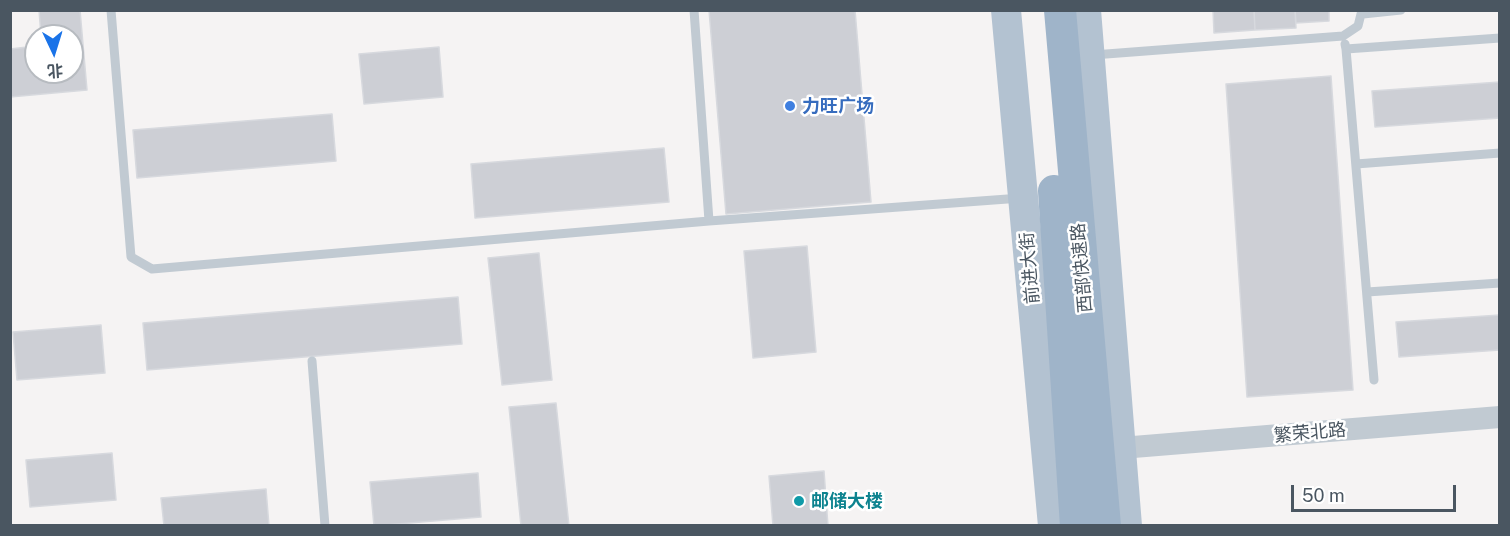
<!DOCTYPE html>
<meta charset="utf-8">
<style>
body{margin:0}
#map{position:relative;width:1510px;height:536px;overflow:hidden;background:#f5f3f3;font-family:"Public Sans","Noto Sans SC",sans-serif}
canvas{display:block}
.frame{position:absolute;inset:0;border:12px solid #4a5661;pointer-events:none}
.north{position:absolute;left:24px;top:24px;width:60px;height:60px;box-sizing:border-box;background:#fff;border:2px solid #b7bbc0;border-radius:50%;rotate:176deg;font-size:16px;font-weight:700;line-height:24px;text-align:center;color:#4a5661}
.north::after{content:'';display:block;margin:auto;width:21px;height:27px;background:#1a73e8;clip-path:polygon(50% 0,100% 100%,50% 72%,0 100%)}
.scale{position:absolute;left:1291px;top:485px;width:165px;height:27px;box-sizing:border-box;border:3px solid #4a5661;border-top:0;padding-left:8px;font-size:18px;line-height:21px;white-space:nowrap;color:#4a5661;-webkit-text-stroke:4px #fff;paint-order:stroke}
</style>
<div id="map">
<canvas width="1510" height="536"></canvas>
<div class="frame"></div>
<div class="north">北</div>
<div class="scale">50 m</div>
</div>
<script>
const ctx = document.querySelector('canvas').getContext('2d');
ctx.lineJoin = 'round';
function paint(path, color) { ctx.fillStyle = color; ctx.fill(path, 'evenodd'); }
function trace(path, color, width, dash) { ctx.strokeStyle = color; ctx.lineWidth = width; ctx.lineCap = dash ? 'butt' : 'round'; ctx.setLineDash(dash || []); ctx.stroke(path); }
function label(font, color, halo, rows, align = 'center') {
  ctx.font = font + ' "Public Sans","Noto Sans SC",sans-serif'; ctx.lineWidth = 5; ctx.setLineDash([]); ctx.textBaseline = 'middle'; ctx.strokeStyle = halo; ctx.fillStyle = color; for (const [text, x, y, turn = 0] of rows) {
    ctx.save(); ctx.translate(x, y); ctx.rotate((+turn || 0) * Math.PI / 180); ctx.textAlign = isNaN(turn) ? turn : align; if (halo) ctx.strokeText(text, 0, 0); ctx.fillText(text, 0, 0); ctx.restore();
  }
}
const building = new Path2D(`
 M39,10H80L87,90L10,97V49L36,46V72H72V36H41Z
 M709,10H855L871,202L726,214Z
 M1213,10H1254L1255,30L1214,33Z
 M1254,10H1295L1296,28L1255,30Z
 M1295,10H1329V21L1296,23Z
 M439,47L443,97L364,104L359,54Z
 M1331,76L1353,390L1247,397L1226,84Z
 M1500,82V118L1375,127L1372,91Z
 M332,114L336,161L137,178L133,130Z
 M664,148L669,202L475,218L471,164Z
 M807,246L816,352L753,358L744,251Z
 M539,253L552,380L502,385L488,258Z
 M458,297L462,344L147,370L143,323Z
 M1500,315V350L1399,357L1396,322Z
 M101,325L105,373L17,380L13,332Z
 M556,403L569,526H521L509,407Z
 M112,453L116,500L30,507L26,460Z
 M824,471L828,526H773L769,476Z
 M478,473L481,517L374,526L370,482Z
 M266,489L269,526H164L161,498Z`);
paint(building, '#cdcfd5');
trace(building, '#d7d9de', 1.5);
trace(new Path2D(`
 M111,10L131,257L152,269L709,221L1021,198
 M694,10L709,221
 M1363,14L1401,10
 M1345,44L1346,49L1500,38
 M1346,49L1374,380
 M1093,55L1343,36L1358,26L1362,10
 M1356,164L1500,153
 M1367,292L1500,283
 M312,361L325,526`), '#c1cad2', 9);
trace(new Path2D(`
 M1121,448L1500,417`), '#c1cad2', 22);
trace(new Path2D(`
 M1006,10L1053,526
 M1086,10L1127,526`), '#b3c2d1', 30);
trace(new Path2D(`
 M1060,10L1105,526
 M1054,191L1076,526`), '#9fb4c9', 32);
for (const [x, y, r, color] of [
 [790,106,6,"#3f7fe0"],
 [799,501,6,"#0f9aa8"]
]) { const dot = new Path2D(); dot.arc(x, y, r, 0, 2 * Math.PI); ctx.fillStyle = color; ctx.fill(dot); trace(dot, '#fff', 2); }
label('bold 18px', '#366cbe', '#fff', [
 ["力旺广场",802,106]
], 'left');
label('18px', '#4a5661', '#fff', [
 ["前进大街",1030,268,-95],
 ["西部快速路",1082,268,-95],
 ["繁荣北路",1310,433,-5]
]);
label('bold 18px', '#0d838f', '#fff', [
 ["邮储大楼",811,501]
], 'left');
</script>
